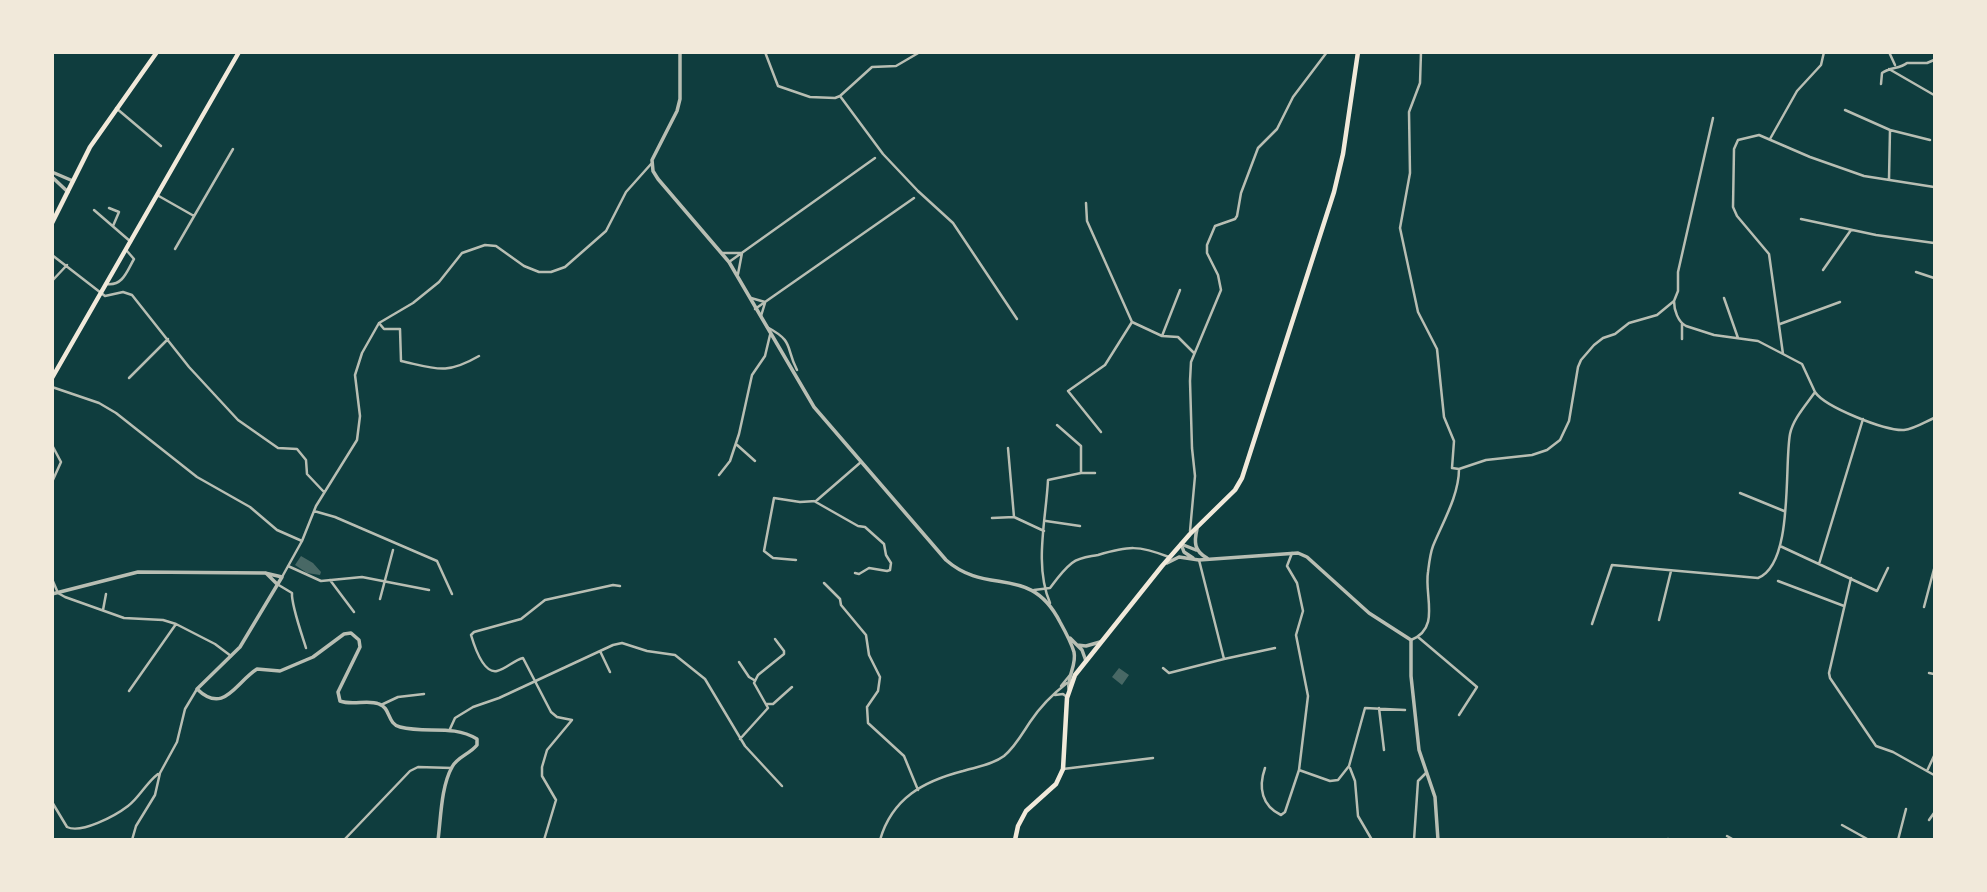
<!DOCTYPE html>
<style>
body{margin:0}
#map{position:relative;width:1987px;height:892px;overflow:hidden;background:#0f3d3e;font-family:"Sofia Sans Condensed",sans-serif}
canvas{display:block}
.frame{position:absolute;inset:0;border:54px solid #f1e9da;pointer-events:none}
</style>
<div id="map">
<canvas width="1987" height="892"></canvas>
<div class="frame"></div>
</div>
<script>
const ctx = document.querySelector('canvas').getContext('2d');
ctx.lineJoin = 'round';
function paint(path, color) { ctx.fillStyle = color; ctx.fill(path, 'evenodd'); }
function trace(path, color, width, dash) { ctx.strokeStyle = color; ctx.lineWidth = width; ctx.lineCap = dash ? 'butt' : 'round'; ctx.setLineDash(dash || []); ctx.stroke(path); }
paint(new Path2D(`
 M301,556L313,563L321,572L320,575L307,573L295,565Z
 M1119,668L1129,675L1122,685L1112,677Z`), '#486865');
trace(new Path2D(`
 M765,52L778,86L810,97L835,98L840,96L872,67L896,66L920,52
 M1421,52L1420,83L1409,112L1410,173L1400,228L1418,312L1437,349L1444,417L1454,441L1452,468L1459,469L1486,460L1532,455L1547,450L1560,440L1569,421L1578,367L1581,360L1594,345L1603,338L1615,334L1629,323L1657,315L1674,301L1678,291V272L1713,118
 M1889,52L1895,65
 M1889,69L1934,95
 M1881,84L1882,73C1890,67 1900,69 1907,63H1927L1934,60
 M840,96L883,154L918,191L953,223L1017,319
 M116,108L161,146
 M1845,110L1890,130L1889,179
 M1890,130L1930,140
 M1770,139L1797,91L1821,65L1824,52
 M157,195L194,216
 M1086,203L1087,221L1132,322L1162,336L1178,337L1194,353
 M109,208L119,212L113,226
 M94,210L131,242
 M1801,219L1876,235L1934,243
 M175,249L233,149
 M722,253H742L738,274
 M52,255L105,296L123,292L132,295L189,367L238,420L278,448L297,449L306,460L307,474L324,492
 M729,262L875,158
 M1823,270L1851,230
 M1916,272L1934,278
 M52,281L67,265
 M107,284C123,286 127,271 134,259L127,251
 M751,298L765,302
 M1724,298L1738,338
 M1674,301C1674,310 1678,322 1686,326L1714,335L1758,341L1783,354
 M755,309L914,198
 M761,316L765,303
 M379,323L384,329H400L401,361C437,369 446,375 479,356
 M1682,324V339
 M1780,324L1840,302
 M767,327C795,342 785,347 797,370
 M1162,336L1180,290
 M129,378L168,339
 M52,387L99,403L116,413L197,477L250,507L277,530L302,541
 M1815,392C1825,407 1885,431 1904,430C1914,429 1925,422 1934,418
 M1057,425L1081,446V473
 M1101,432L1068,391L1105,365L1132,322
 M736,444L755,461
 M52,445L61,462L52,482
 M1008,448L1014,517
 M719,475L730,461L739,434L752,375L765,356L770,335
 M1740,493L1784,511
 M814,501L858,526L865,527L884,544L886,555L891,563L890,570L887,571L869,568L859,574L855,573
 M314,511L335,517L437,561L452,594
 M992,518L1014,517L1044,531
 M1046,521L1080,526
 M1190,531L1195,476L1192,448L1190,381L1191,362L1221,290L1218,275L1207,253V245L1215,226L1235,219L1237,216L1241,193L1258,148L1277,129L1293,97L1327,52
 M1780,546L1877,591L1888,568
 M796,560L773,558L764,551L774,498L800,502L816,501L861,462
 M1819,564L1863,419
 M288,566L321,581L362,577L429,590
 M282,577L302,541L316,506L357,440L360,416L355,375L362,353L379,323L413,303L439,282L462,253L485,245L496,246L524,266L539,272H551L565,267L606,231L626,192L651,164
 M1851,578L1829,673L1830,678L1876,746L1893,752L1934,775
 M52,579L58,593L65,597L124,618L163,620L176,624L215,644L231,656
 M330,580L354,612
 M1778,581L1844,606
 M824,583L840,599L841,605L866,635L869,655L880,677L878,691L867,707L868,723L904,756L918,790
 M277,584L292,593C291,604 302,635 306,648
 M1034,590L1050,588C1056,580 1063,570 1072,563C1080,557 1088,557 1098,555C1129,546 1138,545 1169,557
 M380,599L393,550
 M1050,603C1034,565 1046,520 1048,480L1081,473H1095
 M1924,607L1934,569
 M103,610L106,594
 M1659,620L1671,571
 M1592,624L1612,565L1758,578C1794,564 1784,466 1790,434C1793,419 1806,405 1815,392L1802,364L1783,354L1769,254L1737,216L1733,207L1734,149L1738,140L1759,135L1810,157L1864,176L1934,187
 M1418,637L1477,687L1459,715
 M1411,640C1441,628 1424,596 1428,572C1429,564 1430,554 1433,546C1443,522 1459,495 1459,469
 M600,651L610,672
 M1224,659L1275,648
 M739,662L749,677L754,680
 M1163,668L1169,673L1224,659L1199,560
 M1929,673L1934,674
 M1061,686L1070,675
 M129,691L176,624
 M1055,695L1063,694L1067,697
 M767,704H773L792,687
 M381,705L398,697L424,694
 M1379,708L1384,750
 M450,729L455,718L473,707L499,698L613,645L622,643L647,651L675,655L705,679L745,746L782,786
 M740,739L768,708L754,683L758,675L784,654V651L775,639
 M1265,768C1258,788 1262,806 1281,815L1285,812L1299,770L1308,696L1296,635L1303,611L1297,583L1287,566L1292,553
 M1350,768L1355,781L1358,816L1372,840
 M1063,769L1153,758
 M1299,770L1330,781L1338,780L1349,766L1365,708L1405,710
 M1927,771L1934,756
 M52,802L67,827C81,834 115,816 128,806C139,798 146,783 158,774
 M1929,820L1934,813
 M1842,825L1869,840
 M1727,836L1734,840
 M132,840L136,826L155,795L160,773L177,742L185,709L197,689
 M344,840L410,771L418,767L452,768
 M544,840L556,800L542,776V767L547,750L572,720L557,717L551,712L523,658C514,660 506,669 497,671C483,674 474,645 471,635L474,632L521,619L545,600L613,585L620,586
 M880,840C892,798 924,781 963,771C976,767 992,765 1004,756C1015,747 1022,734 1030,722C1040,707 1054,693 1067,683
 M1414,840L1418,781L1426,773
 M1668,840V839
 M1898,840L1906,809`), '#b8beb3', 2.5);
trace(new Path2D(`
 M680,52V99L677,111L652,160L653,171L658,179L729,262L814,407L946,560C988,597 1030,563 1060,622C1065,631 1071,642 1074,652C1077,665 1067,676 1069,689
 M52,172L73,181
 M52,177L68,192
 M1197,529C1194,542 1194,551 1207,558
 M1181,544L1184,552L1193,558
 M1181,544L1196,550
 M1167,563L1179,557L1199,560L1298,553L1307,557L1369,613L1411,640V676L1419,750L1435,797L1438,840
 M266,573L277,584
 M52,594L138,572L265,573L282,577L240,647L197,689C224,715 235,683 257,669L280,671L313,657L344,634L351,633L359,640L360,647L338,692L340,701C353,706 367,699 379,704C391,708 387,724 400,727C427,734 452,724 477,739V745C470,754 457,757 452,767C441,787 441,817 438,840
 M1070,638L1082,650L1086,661
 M1077,645L1086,646L1100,642`), '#b8beb3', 3.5);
trace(new Path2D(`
 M52,223L90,147L157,52
 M52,378L239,52
 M1015,840L1018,826L1026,811L1056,784L1063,769L1067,698L1075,675L1162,566L1190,534L1235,490L1242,478L1334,192L1343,154L1358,52`), '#f1e9da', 4.5);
</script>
